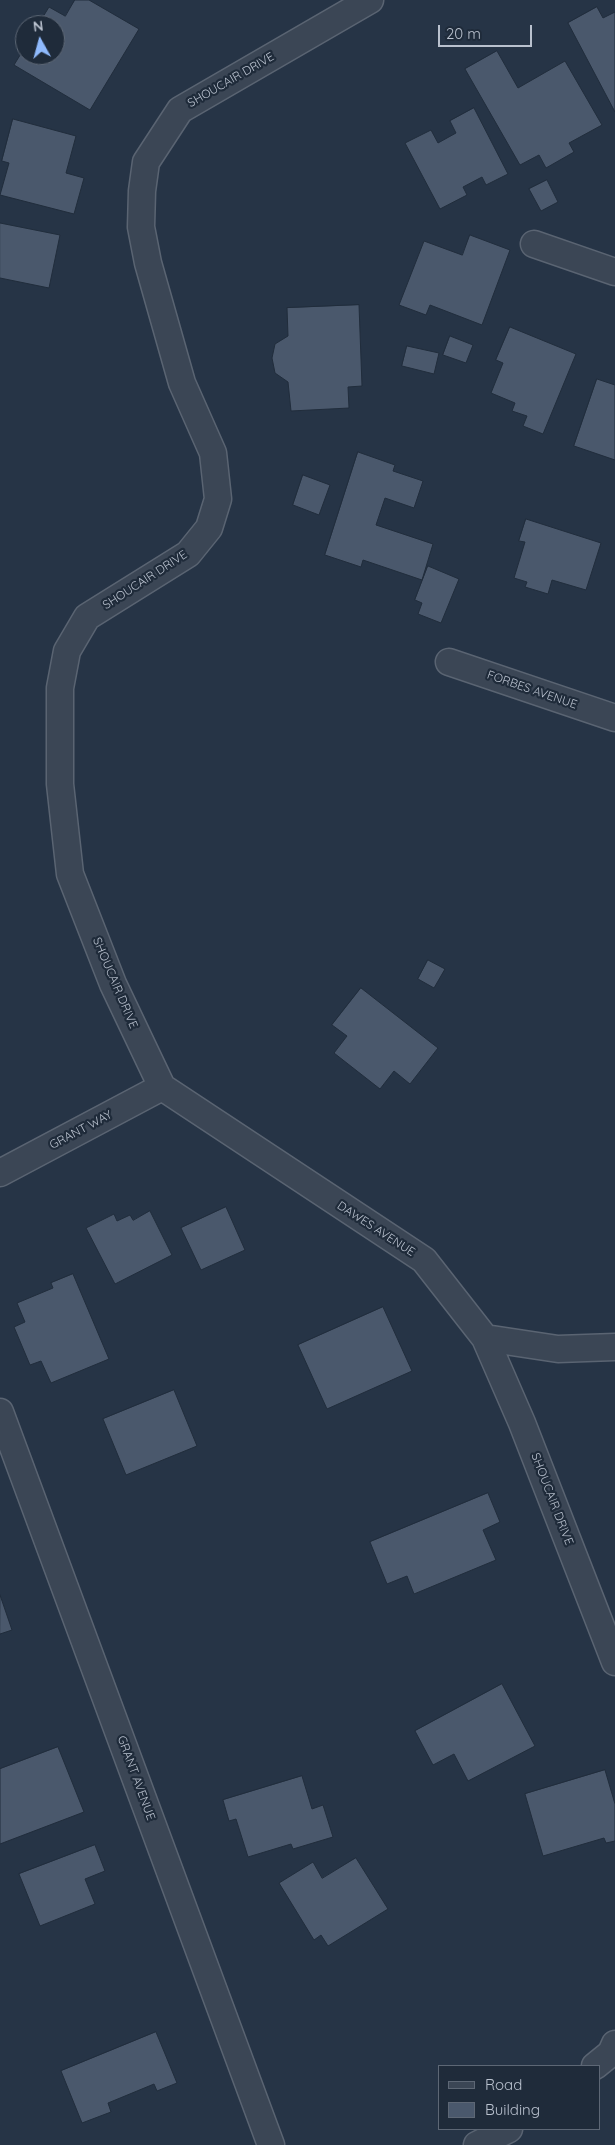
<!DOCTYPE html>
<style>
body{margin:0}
#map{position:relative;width:615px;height:2145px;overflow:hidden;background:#263446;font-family:Quicksand,sans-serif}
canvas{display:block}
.legend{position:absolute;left:438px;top:2065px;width:162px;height:65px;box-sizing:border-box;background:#1f2b3a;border:1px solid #5d6775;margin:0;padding:6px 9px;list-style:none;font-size:15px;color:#b9c1ce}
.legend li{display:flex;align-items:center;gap:10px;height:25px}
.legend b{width:25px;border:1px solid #5d6775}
.north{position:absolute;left:15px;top:15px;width:50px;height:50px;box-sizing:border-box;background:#1f2b3a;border:1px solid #5d6775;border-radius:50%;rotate:353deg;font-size:14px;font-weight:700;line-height:20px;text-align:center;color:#b9c1ce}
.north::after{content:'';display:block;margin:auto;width:18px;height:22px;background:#8fbafd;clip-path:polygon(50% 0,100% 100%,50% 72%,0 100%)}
.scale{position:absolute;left:438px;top:25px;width:94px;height:22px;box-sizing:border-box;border:2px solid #b9c1ce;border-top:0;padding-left:6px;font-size:15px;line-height:18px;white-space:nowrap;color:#b9c1ce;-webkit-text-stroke:4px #1f2b3a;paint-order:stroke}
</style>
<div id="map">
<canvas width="615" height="2145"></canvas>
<ul class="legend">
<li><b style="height:6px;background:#3b4655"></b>Road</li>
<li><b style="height:14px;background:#4a586c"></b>Building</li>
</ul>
<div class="north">N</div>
<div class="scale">20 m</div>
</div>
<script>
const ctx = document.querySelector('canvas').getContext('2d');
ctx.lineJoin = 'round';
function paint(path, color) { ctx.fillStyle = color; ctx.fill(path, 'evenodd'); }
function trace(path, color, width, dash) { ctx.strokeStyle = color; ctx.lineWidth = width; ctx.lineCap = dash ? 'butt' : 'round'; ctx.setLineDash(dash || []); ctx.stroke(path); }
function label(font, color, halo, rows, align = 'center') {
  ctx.font = font + ' Quicksand,sans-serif'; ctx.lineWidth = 4.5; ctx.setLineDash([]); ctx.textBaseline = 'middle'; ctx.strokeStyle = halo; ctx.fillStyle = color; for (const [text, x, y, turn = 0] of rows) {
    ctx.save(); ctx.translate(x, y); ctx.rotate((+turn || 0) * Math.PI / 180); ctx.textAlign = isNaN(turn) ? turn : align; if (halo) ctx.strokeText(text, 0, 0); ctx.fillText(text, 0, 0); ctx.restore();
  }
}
const building = new Path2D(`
 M75,0H89L139,29L90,110L14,65L25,47V55H55V25H38L49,7L65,16Z
 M597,7L603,18L615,12V112L568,23Z
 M497,51L518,88L565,61L602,125L569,143L574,152L546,168L539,155L520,165L465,69Z
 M474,108L508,174L486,185L482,177L463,187L467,195L440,209L405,143L431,130L438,143L456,133L450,121Z
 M13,119L76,136L66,173L84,178L74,214L0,195L9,163L2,161Z
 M547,180L558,202L541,211L529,189Z
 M0,223L60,235L49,288L0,278Z
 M470,235L510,250L482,325L430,305L426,315L399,305L424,241L462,255Z
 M359,305L362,386L348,387L349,408L291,411L288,382L275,373L272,358L275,344L288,336L287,308Z
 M510,327L576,354L543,434L523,426L527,416L512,411L515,403L491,393L503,363L496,360Z
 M450,336L473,345L466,363L443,355Z
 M407,346L439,353L434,374L402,366Z
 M597,379L615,385V460L574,446Z
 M358,452L395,465L393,471L423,481L414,508L385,498L376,525L433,544L422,580L363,560L361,567L325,555Z
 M303,475L330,485L319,515L293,505Z
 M526,519L601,543L586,590L552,580L548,594L525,587L527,582L514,578L525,542L519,541Z
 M428,566L459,579L441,623L418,614L422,603L415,600Z
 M428,960L445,969L434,988L418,979Z
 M361,988L438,1048L410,1084L394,1071L380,1089L334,1053L347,1036L332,1025Z
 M226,1207L245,1250L201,1270L181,1228Z
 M150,1211L172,1255L115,1284L86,1228L114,1214L117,1221L130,1215L133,1220Z
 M73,1274L109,1359L51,1383L41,1361L30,1365L14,1327L25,1322L17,1303L53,1288L51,1283Z
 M383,1307L412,1371L327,1409L298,1345Z
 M174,1390L197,1446L126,1475L103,1419Z
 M488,1493L500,1522L483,1530L496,1560L414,1594L407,1576L387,1584L370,1542Z
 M0,1595L12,1630L0,1634Z
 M502,1684L535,1746L468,1781L454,1754L433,1765L415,1731Z
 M58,1747L84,1812L0,1844V1769Z
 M605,1770L615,1804V1841L606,1843L604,1838L543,1856L525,1794Z
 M302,1776L312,1809L323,1805L333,1837L293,1849L291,1844L248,1857L236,1819L229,1821L223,1800Z
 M95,1845L105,1871L85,1879L95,1904L40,1926L19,1874Z
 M356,1858L388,1909L328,1946L321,1935L314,1940L279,1883L313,1862L322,1878Z
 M156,2032L177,2083L157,2091L154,2084L108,2103L111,2112L82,2123L61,2071Z`);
paint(building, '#4a586c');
trace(building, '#212d3c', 1);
const minor = new Path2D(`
 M534,244L615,272
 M449,662L615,718
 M162,1087L113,984L70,874L60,784V688L67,651L87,617L188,554L209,528L218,499L213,453L182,383L148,263L141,227L142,191L146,162L180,110L370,0
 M162,1087L424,1260L485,1338L558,1349L615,1347
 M0,1173L162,1087
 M485,1338L522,1423L615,1662
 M0,1412L271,2145
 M595,2066L611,2053L615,2044
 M477,2145L509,2129`);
trace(minor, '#5a6472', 29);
trace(minor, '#3b4655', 26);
label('12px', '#b9c1ce', '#1f2b3a', [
 ["SHOUCAIR DRIVE",231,80,-30],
 ["SHOUCAIR DRIVE",145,580,-33],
 ["FORBES AVENUE",532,690,19],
 ["SHOUCAIR DRIVE",115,983,67],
 ["GRANT WAY",81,1130,-28],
 ["DAWES AVENUE",376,1229,33],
 ["SHOUCAIR DRIVE",552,1499,69],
 ["GRANT AVENUE",136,1778,70]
]);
</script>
